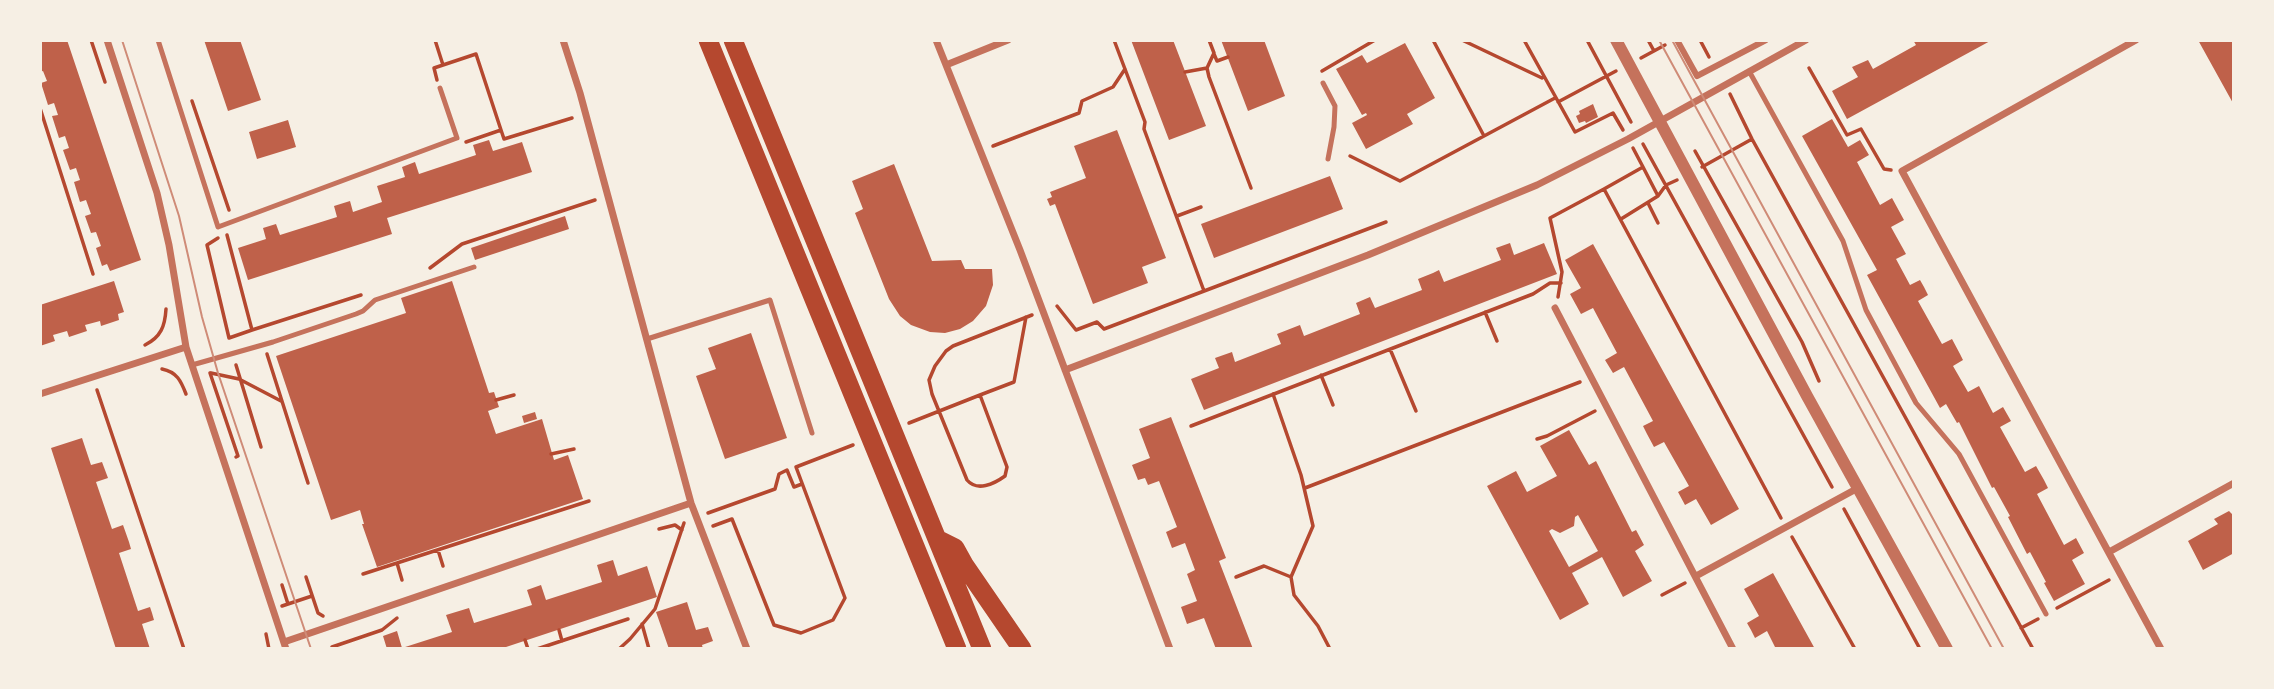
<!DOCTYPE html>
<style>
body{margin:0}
#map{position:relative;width:2274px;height:689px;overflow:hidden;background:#f6efe4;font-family:Roboto,sans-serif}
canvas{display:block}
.frame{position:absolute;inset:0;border:42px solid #f6efe4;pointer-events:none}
</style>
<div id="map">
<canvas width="2274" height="689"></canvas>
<div class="frame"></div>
</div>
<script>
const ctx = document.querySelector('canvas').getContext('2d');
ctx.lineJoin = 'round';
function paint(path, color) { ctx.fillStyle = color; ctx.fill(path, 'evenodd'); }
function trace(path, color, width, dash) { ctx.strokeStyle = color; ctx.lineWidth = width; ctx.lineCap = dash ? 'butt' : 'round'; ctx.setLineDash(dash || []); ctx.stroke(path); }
paint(new Path2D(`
 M40,40H67L141,260L110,271L107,264L102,266L96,248L101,246L96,232L91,233L85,216L91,214L86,200L80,202L74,182L80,180L76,168L70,170L63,150L69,148L65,136L59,138L52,116L58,115L54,103L48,105L41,83L47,81L43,71L40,72Z
 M204,40H240L261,100L228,111Z
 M1131,40H1173L1206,126L1169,140Z
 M1221,40H1264L1285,96L1248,111Z
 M1913,40H1992L1847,119L1832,91L1858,77L1852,67L1868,60L1873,69L1916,45Z
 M2198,40H2234V105Z
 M1405,43L1435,98L1407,114L1413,124L1366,149L1352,123L1367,115L1366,113L1362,115L1336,69L1362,55L1367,63Z
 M1593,104L1598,117L1586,123L1585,121L1579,123L1576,116L1580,114L1579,111Z
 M1832,119L1848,147L1860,140L1869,155L1857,162L1880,205L1892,198L1904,220L1891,227L1906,254L1896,259L1910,285L1920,280L1924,287L1928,295L1918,301L1942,344L1952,339L1960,354L1963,360L1953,366L1968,392L1979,386L1993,413L2003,407L2011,421L2000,427L2025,472L2036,466L2044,480L2048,488L2037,494L2064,545L2076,538L2084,553L2072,560L2085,584L2054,601L2044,583L2046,582L2030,552L2027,554L2008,517L2010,516L1994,487L1992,488L1959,422L1957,423L1946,404L1940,408L1867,275L1877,270L1802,136Z
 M288,120L296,147L257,159L249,132Z
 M1117,130L1166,258L1142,267L1148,283L1093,304L1055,204L1050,206L1047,199L1052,197L1050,192L1086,178L1074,146Z
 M489,140L493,151L522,142L532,172L387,218L392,234L248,280L238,248L266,239L263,228L276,224L280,235L337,217L334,206L350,201L353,212L382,202L377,186L405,177L402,167L415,162L419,174L476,155L473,145Z
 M894,164L932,261L961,260L965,269H992L993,285L986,306L973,321L960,329L945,333L930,332L911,325L900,316L889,299L855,213L863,209L852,181Z
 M1330,176L1343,209L1214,258L1201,224Z
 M565,216L569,229L475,260L471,248Z
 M1510,243L1514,255L1544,243L1557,274L1204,410L1191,379L1219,368L1215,358L1232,352L1235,362L1281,344L1277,334L1300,325L1304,336L1360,314L1356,303L1370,297L1375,308L1422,290L1418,279L1433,273L1439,270L1444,282L1501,260L1496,248Z
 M1593,244L1739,509L1711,525L1696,499L1685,505L1678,492L1689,486L1664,442L1654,447L1647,434L1643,426L1653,421L1624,367L1613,373L1605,360L1617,353L1593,308L1581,314L1570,294L1581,288L1565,260Z
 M114,281L124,312L118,314L119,320L101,326L100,321L85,325L87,331L69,337L67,331L53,335L55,341L40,346V305Z
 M452,281L489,393L494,392L499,407L488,411L496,434L542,419L554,460L568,455L583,499L377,567L362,524H364L360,510L331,520L276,356L406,313L401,298Z
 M751,333L787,438L725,459L696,376L716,369L708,348Z
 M535,412L537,419L524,423L522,416Z
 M1171,417L1226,558L1219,561L1253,649H1216L1204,618L1187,624L1181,607L1197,601L1187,574L1195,570L1185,543L1172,548L1166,532L1177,527L1159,481L1148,485L1145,478L1138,480L1132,465L1150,458L1139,429Z
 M1569,430L1589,465L1596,461L1632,532L1636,530L1644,545L1635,551L1652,581L1623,597L1602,557L1572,573L1589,604L1560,620L1487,486L1516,471L1527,492L1557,476L1540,446ZM1578,515L1598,551L1569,567L1549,531L1552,529L1560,533L1574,526L1575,517Z
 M82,438L91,465L102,462L108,478L96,482L112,529L123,525L129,542L131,549L119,553L138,611L150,607L152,613L154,620L142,624L150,649H116L51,448Z
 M2229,511L2234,516V553L2203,570L2188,541L2218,524L2214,519Z
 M613,560L618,576L647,566L657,597L500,649H387L383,636L397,631L402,648L452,632L446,615L469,608L474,623L532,605L527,590L541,585L546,600L602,582L597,565Z
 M1773,573L1815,649H1776L1767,631L1755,638L1751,630L1747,623L1759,616L1744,589Z
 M687,602L696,630L708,627L713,641L702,645L703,649H669L656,612Z`), '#bf614a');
trace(new Path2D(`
 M91,40L105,82
 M435,40L443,65
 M1114,40L1145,122L1144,129L1204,291
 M1209,40L1214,53L1207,68L1209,77L1251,188
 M1433,40L1484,136
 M1462,40L1542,78
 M1524,40L1575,132L1613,113L1623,130
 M1587,40L1631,122
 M1648,40L1654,51
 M1700,40L1709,57
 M1214,54L1217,61L1228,57
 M1641,58L1665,45
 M1809,68L1847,135L1861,129L1884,169L1891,170
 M1322,71L1375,40
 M1185,72L1207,68
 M437,80L434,68L476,54L501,130
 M1730,94L1752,139L2033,649
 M192,101L229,210
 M1558,102L1616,71
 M40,108L93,274
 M466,142L501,130L504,139L572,118
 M1643,144L1832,487
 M993,146L1079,113L1082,101L1113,87L1125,69
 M1633,148L1643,167L1604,189L1781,518
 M1695,151L1802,342L1819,381
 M1350,156L1400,181L1555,98
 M1643,167L1658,196
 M1702,167L1752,139
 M1648,203L1658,223
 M1177,216L1201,207
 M1621,219L1658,196L1666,185L1677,180
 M218,238L207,245L229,338L252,330L227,235
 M430,268L462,244L595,200
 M1558,297L1562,272L1550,218L1604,189
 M1057,306L1076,330L1097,322L1104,329L1386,222
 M1485,312L1497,341
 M252,330L361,295
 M145,345C161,337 165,326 166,309
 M1390,349L1416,411
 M267,354L308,483
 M236,365L261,447
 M162,369C177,372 181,381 186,394
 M210,373L238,456L236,457
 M211,373L239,379L281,401
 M1321,375L1333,405
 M97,390L184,649
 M1273,394L1301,475L1313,526L1291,577L1294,595L1318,626L1330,649
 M980,395L1014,382L1026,317
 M496,400L514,395
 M909,423L980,395L1007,467L1005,476C994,484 977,492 967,480L932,394L929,380L935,366L946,351L953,346L1032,315
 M1191,426L1533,294L1550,283H1561
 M1537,439L1547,436L1595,411
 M551,454L574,449
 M1305,488L1580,382
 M1844,509L1920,649
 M708,513L775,489L779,474L787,470L794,487L802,484
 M713,526L732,519L774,625L801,633L833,620L845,598L796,467L853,445
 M659,529L675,525L682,530
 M1792,537L1855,649
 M438,550L443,566
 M397,563L402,580
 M363,574L589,501
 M306,577L318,613L323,616
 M1236,577L1264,566L1291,577
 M282,585L288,604
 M1662,595L1685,583
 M282,606L312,596
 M2057,608L2109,580
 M642,624L649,649
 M2021,628L2038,619
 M559,630L562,641
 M266,634L269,649
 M525,640L528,649
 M332,647L382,630L397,618
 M537,649L628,619
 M619,649L630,639L655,609L684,523`), '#b5482f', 3.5);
trace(new Path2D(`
 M158,40L218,227L457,138L440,88
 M1749,71L1843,241L1866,310L1916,403L1959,454L2046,614
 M1323,83L1335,106L1334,127L1328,159
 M647,339L770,300L812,433
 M192,365L273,342L356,314L363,311L375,300L474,267`), '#c5725c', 5);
trace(new Path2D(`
 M1677,40L1697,76L1766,40`), '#c5725c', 6);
trace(new Path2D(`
 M107,40L157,193L169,245L186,347L286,649
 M563,40L580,93L691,503L747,649
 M936,40L1020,250L1170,649
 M2136,40L1902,171L2161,649
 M946,65L1008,40
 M1555,308L1733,649
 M1065,370L1368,255L1537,185L1628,139L1806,40
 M40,394L186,347
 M2109,552L2234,483
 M1696,576L1858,488
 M284,642L691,503`), '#c5725c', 7);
trace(new Path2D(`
 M1616,40L1807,396L1947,649`), '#c5725c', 12);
trace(new Path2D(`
 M708,40L957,649
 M733,40L982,649
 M939,540L955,548L965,566L1022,649`), '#b5482f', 19);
trace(new Path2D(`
 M122,40L179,216L202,317L218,373L311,649
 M1659,40L1992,649
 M1672,40L2004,649`), '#cf8b77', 2);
</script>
